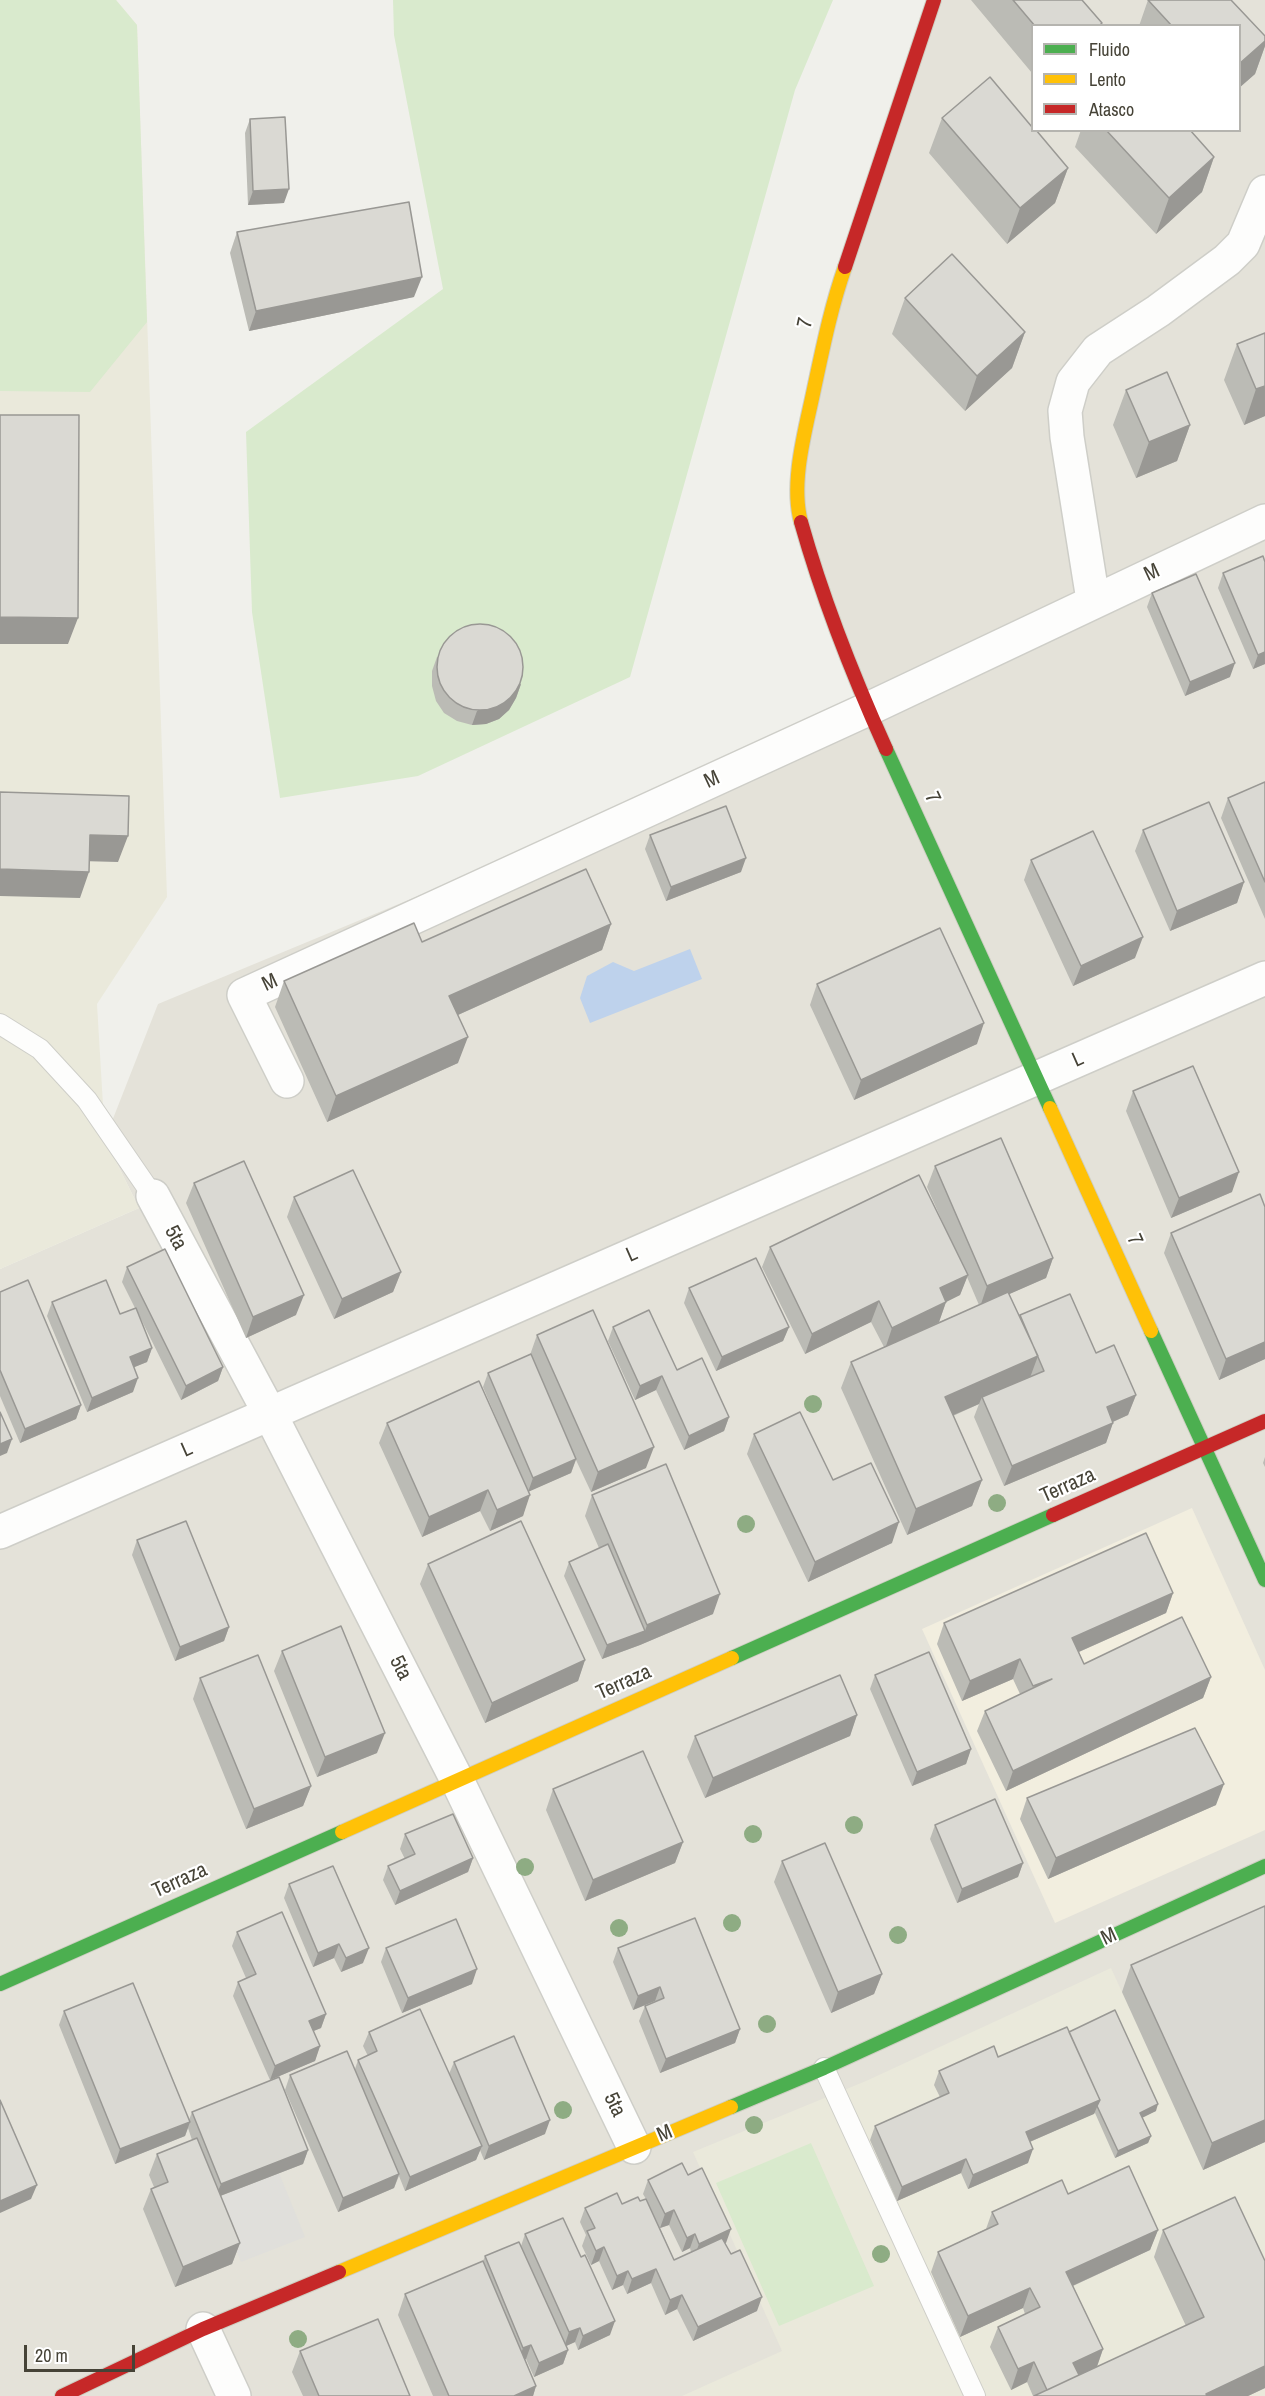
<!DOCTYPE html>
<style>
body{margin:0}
#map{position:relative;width:1265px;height:2396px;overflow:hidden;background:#f0f0eb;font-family:"Archivo Narrow",sans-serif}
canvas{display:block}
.legend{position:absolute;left:1031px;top:24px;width:210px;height:108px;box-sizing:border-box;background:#fff;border:2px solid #b5b4af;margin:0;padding:8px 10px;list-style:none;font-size:18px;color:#464337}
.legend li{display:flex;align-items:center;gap:12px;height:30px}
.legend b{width:30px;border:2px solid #b5b4af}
.scale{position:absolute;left:24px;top:2345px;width:111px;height:27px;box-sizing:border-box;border:3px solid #464337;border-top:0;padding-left:8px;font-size:18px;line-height:21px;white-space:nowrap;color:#464337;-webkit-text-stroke:4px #fff;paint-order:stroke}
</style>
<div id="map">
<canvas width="1265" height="2396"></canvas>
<ul class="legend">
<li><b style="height:8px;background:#4caf50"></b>Fluido</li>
<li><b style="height:8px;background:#ffc107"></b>Lento</li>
<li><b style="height:8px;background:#c62828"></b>Atasco</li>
</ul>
<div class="scale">20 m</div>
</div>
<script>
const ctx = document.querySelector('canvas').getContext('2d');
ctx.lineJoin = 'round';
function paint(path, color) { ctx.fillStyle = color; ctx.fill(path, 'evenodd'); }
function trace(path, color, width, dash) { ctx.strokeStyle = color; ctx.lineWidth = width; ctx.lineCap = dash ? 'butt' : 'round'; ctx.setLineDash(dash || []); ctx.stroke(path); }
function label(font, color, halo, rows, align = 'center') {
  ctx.font = font + ' "Archivo Narrow",sans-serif'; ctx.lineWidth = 4.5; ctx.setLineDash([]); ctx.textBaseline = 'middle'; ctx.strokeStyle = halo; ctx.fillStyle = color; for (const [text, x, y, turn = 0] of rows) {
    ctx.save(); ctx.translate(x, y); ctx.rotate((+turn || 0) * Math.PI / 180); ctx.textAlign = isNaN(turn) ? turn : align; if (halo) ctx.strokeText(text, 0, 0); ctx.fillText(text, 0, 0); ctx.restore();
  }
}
paint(new Path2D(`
 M934,0H1265V2396H0V1269L139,1208L105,1139L158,1004L868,709L797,507L832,305ZM1032,26H1240V130H1032Z`), '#e4e2d9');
paint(new Path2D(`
 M1192,1508L1265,1670V1830L1055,1923L922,1629Z`), '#f2eedf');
paint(new Path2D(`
 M0,0H116L137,25L167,897L97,1004L105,1139L139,1208L0,1269Z
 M1111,1968L1203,2169L1265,2142V2396H682L782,2351L693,2152L866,2081Z`), '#eae9db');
paint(new Path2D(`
 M0,0H116L137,25L147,322L90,392L0,391Z
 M393,0H833L795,90L630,677L418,776L280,798L252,612L246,432L443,289L394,35Z
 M811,2143L874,2286L779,2326L716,2183Z`), '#d9eacd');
paint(new Path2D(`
 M279,2173L305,2237L241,2262L215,2198Z`), '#e0dfdb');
paint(new Path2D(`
 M690,949L702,979L590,1023L580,998L587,976L613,962L634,971Z`), '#bed2ec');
const lane = new Path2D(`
 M0,1024L40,1049L87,1100L153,1196
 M824,2068L975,2396`);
const street = new Path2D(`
 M1093,600L1067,437L1065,411L1073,382L1098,350L1158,311L1227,260L1243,244L1265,192
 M287,1081L244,995L868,709L1265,521
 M153,1196L270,1414L457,1780L634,2147
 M0,1532L1265,978
 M203,2329L234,2396`);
const fast = new Path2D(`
 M886,749L1050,1108
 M1151,1331L1265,1580
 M732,1658L1053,1515
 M0,1984L342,1832
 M731,2107L824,2068L1265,1866`);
const slow = new Path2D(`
 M801,522C790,482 806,428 814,389C823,347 831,307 845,267
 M1050,1108L1151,1331
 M342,1832L732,1658
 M339,2272L731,2107`);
const jam = new Path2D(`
 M845,267L934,0
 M801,522C823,600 853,676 886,749
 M1053,1515L1265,1421
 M62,2396L203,2329L339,2272`);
trace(lane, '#cecec8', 22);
trace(street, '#cecec8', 36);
trace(fast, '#cecec2', 16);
trace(slow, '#cecec2', 16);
trace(jam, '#cecec2', 16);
trace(lane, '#fdfdfc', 20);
trace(street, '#fdfdfc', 33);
trace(fast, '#4caf50', 14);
trace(slow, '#ffc107', 14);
trace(jam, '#c62828', 14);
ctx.fillStyle = '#8eac83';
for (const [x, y] of [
 [813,1404],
 [997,1503],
 [746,1524],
 [854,1825],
 [753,1834],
 [525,1867],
 [732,1923],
 [619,1928],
 [898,1935],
 [767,2024],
 [563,2110],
 [754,2125],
 [881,2254],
 [298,2339]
]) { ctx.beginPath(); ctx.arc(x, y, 9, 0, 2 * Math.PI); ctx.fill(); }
paint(new Path2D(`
 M971,0H1082L1101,26H1032V73Z
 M1148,0H1231L1265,36V46L1255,74L1239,88V26H1139Z
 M942,118L1068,168L1055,203L1007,244L929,153Z
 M250,119L284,203L248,205L245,133Z
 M1081,130H1190L1214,157L1202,192L1156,234L1075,147Z
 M237,232L414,297L249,331L230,253Z
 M905,298L1025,332L1012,368L965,411L892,334Z
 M1265,333V416L1244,425L1224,380L1237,344Z
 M1126,390L1190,425L1177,461L1136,478L1113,425Z
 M1223,573L1265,664L1253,669L1218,588Z
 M1152,593L1230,677L1185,696L1147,607Z
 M437,657L521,684L516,698L509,710L499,719L486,724L472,725L457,721L444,713L436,701L432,686V671Z
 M1265,782V919L1221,818L1228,798Z
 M1143,830L1244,882L1237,903L1170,931L1135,851Z
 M650,835L741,872L666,901L645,849Z
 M1031,860L1135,958L1073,986L1024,880Z
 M611,924L602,950L458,1015V1063L327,1122L275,1007L284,981L422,942Z
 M817,984L977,1044L854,1100L810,1005Z
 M1133,1091L1232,1192L1171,1218L1126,1111Z
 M935,1166L1053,1258L1046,1278L1009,1294L1020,1317V1315L1096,1353L1136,1395L1128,1415L1113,1422L1106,1443L1004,1486L974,1417L979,1404L953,1416L982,1480L972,1506L907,1535L841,1388L851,1362L884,1347L871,1322L805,1354L762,1267L770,1247L947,1232L927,1187ZM967,1277L979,1305L939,1322L946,1302L960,1295Z
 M194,1183L296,1315L246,1338L186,1203Z
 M294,1197L401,1272L393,1292L334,1319L287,1217Z
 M1171,1233L1265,1359L1219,1380L1164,1253Z
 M127,1267L223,1367L218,1381L181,1400L136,1309L152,1348L147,1362L134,1367L133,1392L87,1412L47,1316L52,1302L120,1314L135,1308L122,1282Z
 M689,1288L789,1327L783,1341L716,1371L684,1303Z
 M0,1292L81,1405L76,1419L20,1443L0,1396Z
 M613,1327L677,1370L729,1417L724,1431L684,1450L656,1390L635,1400L608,1341Z
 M537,1335L646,1468L591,1492L576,1460L571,1473L529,1491L523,1516L490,1531L480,1511L422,1537L379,1443L387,1423L515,1462L483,1387L488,1373L530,1355Z
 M754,1434L833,1480L892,1543L808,1582L747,1454Z
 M1265,1457V1467L1263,1463Z
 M592,1495L713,1614L640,1645L602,1659L564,1576L569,1562L599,1548L585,1516Z
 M137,1540L229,1627L224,1641L175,1661L132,1555Z
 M428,1564L585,1660L578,1681L485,1723L420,1584Z
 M1173,1593L1166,1613L1079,1652L1084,1664L1211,1677L1203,1698L1006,1791L977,1731L985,1711L1020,1694L1013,1679L962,1701L937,1644L944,1623Z
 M282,1651L377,1753L317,1777L274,1671Z
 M875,1675L971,1749L966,1764L912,1786L870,1689Z
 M200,1678L311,1786L303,1806L246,1829L193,1699Z
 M857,1715L850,1736L705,1798L687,1757L695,1736Z
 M553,1789L683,1842L675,1863L585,1901L546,1810Z
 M1027,1798L1216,1805L1048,1879L1020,1819Z
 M935,1825L1023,1863L1018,1877L957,1903L930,1839Z
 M405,1834L473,1858L468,1872L395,1905L383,1880L388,1866L405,1859L400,1849Z
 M782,1861L882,1974L874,1994L831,2013L774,1882Z
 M289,1884L363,1963L341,1972L334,1958L313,1967L284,1898Z
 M237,1932L326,2014L321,2028L313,2031L320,2046L315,2061L270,2080L233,1996L238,1982L246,1978L232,1946Z
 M386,1948L472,1984L402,2013L381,1962Z
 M618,1948L740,2029L735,2043L660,2073L639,2021L645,2006L655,2002V2001L633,2010L613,1962Z
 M1131,1965L1265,2142L1203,2170L1122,1992Z
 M64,2011L189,2120L192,2112L308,2150L303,2164L220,2196L240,2243L232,2264L175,2287L143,2209L151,2189L154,2187L149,2175L157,2154L192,2140L188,2128L185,2136L115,2164L59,2025Z
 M369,2032L449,2074L454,2062L545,2134L484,2160L480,2150L476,2160L405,2191L399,2176L394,2188L338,2212L285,2090L290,2075L355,2069L358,2060L368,2056L363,2046Z
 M1069,2032L1156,2111L1142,2117L1151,2136L1148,2143L1115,2158L1095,2113L1030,2142L1028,2163L968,2189L961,2173L897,2201L870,2140L875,2126L940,2097L934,2085L939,2071L998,2057Z
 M648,2180L726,2243H725L757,2311L693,2341L677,2309L665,2315L651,2283L627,2294L623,2285L612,2290L599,2261L591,2265L582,2246L586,2235L580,2222L585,2208L622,2204L640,2201L646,2199L643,2194ZM669,2225L682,2252L690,2248L691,2252L674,2260L660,2228Z
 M1068,2194L1158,2230L1150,2250L1073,2286L1103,2349L1097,2367L1186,2326L1154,2257L1163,2230L1265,2261V2388L1248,2396H1033L1027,2382L1011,2390L990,2347L998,2327L1025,2314L1023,2308L960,2337L931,2272L938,2252L986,2229L992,2212Z
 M525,2234L610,2335L578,2350L575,2342L566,2346L568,2350L563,2364L534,2377L526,2359H525L536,2386L533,2396H433L398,2315L405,2294L483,2261L485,2256L521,2246Z
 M300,2351L410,2396H303L292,2372Z`), '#bbbbb5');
paint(new Path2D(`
 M1265,41V46L1255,74L1239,88V64Z
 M1214,157L1202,192L1156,234L1169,198Z
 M1068,168L1055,203L1007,244L1020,208Z
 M289,189L284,203L248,205L253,191Z
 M422,277L414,297L249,331L256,311Z
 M1025,332L1012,368L965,411L977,376Z
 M1265,386V416L1244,425L1256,389Z
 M1190,425L1177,461L1136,478L1149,442Z
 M0,617L78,618L68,644H0Z
 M1265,652V664L1253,669L1258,655Z
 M1235,663L1230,677L1185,696L1190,682Z
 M521,684L516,698L509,710L499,719L486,724L472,725L477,711Z
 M90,835L128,836L118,862L81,861Z
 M746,858L741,872L666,901L671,887Z
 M0,869L89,872L80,898L0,896Z
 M1244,882L1237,903L1170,931L1177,911Z
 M611,924L602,950L440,1023L449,996Z
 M1143,937L1135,958L1073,986L1081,966Z
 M984,1023L977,1044L854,1100L861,1080Z
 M468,1037L458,1063L327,1122L336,1096Z
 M1239,1172L1232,1192L1171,1218L1179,1198Z
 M1053,1258L1046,1278L980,1307L987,1286Z
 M401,1272L393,1292L334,1319L342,1299Z
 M968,1275L960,1295L946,1302L939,1322L885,1349L892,1328L940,1288Z
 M304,1295L296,1315L246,1338L253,1317Z
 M879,1301L871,1322L805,1354L812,1334Z
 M789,1327L783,1341L716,1371L722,1357Z
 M1265,1342V1359L1219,1380L1226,1359Z
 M152,1348L147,1362L125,1371L130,1357Z
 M1038,1356L1028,1383L982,1397L979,1404L935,1423L945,1397Z
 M223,1367L218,1381L181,1400L186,1386Z
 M662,1376L656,1390L635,1400L640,1386Z
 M138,1378L133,1392L87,1412L92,1398Z
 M1136,1395L1128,1415L1099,1428L1107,1407Z
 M81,1405L76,1419L20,1443L25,1429Z
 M729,1417L724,1431L684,1450L689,1436Z
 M1113,1423L1106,1443L1004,1486L1012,1466Z
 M12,1439L7,1453L0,1456V1444Z
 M654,1447L646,1468L591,1492L598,1472Z
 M576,1459L571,1473L528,1492L533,1478Z
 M982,1480L972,1506L907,1535L916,1509Z
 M488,1490L480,1511L422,1537L429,1517Z
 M530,1495L523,1516L490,1531L497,1510Z
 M899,1522L892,1543L808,1582L815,1562Z
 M1173,1593L1166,1613L1065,1658L1072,1638Z
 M720,1594L713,1614L640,1645L602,1659L607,1645L645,1631L647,1625Z
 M229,1627L224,1641L175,1661L180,1647Z
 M1020,1659L1013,1679L962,1701L970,1681Z
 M585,1660L578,1681L485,1723L492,1703Z
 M1211,1677L1203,1698L1006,1791L1013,1771Z
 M857,1715L850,1736L705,1798L713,1778Z
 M385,1733L377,1753L317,1777L325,1757Z
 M971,1749L966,1764L912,1786L917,1772Z
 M1224,1784L1216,1805L1048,1879L1056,1858Z
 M311,1786L303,1806L246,1829L254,1809Z
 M683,1842L675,1863L585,1901L593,1880Z
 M473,1858L468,1872L395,1905L400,1891Z
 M1023,1863L1018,1877L957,1903L962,1889Z
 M339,1944L334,1958L313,1967L318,1953Z
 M369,1948L363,1963L341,1972L346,1958Z
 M477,1969L472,1984L402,2013L408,1998Z
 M882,1974L874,1994L831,2013L838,1992Z
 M660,1987L655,2001L633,2010L638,1996Z
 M326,2014L321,2028L304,2035L309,2021Z
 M740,2029L735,2043L660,2073L666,2059Z
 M320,2046L315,2061L270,2080L275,2066Z
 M1100,2100L1094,2114L1020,2146L1026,2132Z
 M1158,2104L1156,2111L1138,2120L1140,2113Z
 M550,2120L545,2134L484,2160L489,2146Z
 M1265,2120V2142L1203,2170L1212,2143Z
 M190,2122L185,2136L115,2164L120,2149Z
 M1151,2136L1148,2143L1115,2158L1118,2151Z
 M482,2146L476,2160L405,2191L410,2177Z
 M1033,2149L1028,2163L968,2189L973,2175Z
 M308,2150L303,2164L215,2198L221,2184Z
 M966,2159L961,2173L897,2201L902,2187Z
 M399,2174L394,2188L338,2212L343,2198Z
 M37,2185L31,2199L0,2213V2201Z
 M674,2210L669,2225L660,2228L665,2214Z
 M731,2229L726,2243L694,2258L699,2244Z
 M1158,2230L1150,2250L1059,2292L1066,2272Z
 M695,2234L690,2248L682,2252L687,2238Z
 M240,2243L232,2264L175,2287L183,2267Z
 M604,2247L599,2261L591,2265L596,2251Z
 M656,2269L651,2283L627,2294L632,2279Z
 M628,2271L623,2285L612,2290L617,2276Z
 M1030,2288L1023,2308L960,2337L968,2316Z
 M682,2295L677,2309L665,2315L670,2300Z
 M762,2297L757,2311L693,2341L698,2327Z
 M615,2321L610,2335L578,2350L583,2336Z
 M580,2328L575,2342L564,2347L569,2332Z
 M531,2345L526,2359L518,2362L523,2348Z
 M1103,2349L1096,2369L1065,2384L1073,2363Z
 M568,2350L563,2364L534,2377L539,2363Z
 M1034,2362L1027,2382L1011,2390L1018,2369Z
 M1265,2366V2388L1248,2396H1205L1206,2394Z
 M536,2386L533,2396H514Z`), '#999894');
const building = new Path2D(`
 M1013,0H1082L1102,23L1099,26H1035Z
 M1148,0H1231L1265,36V41L1239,64V26H1172Z
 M990,77L1032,127V130H1036L1068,168L1020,208L942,118Z
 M285,117L289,189L253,191L250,119Z
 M1106,130H1190L1214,157L1169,198Z
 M409,202L422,277L256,311L237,232Z
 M952,254L1025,332L977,376L905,298Z
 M1265,333V386L1256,389L1237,344Z
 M1167,372L1190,425L1149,442L1126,390Z
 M0,415H79L78,618L0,617Z
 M1263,556L1265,562V652L1258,655L1223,573Z
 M1196,574L1235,663L1190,682L1152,593Z
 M437 667a43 43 0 1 1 86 0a43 43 0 1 1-86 0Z
 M1265,782V882L1228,798Z
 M0,792L129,796L128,836L90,835L89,872L0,869Z
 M1209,802L1244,882L1177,911L1143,830Z
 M726,806L746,858L671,887L650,835Z
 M1093,831L1143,937L1081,966L1031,860Z
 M586,869L611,924L449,996L468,1037L336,1096L284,981L414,923L422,942Z
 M940,928L984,1023L861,1080L817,984Z
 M1193,1066L1239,1172L1179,1198L1133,1091Z
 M1001,1138L1053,1258L987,1286L935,1166Z
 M244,1161L304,1295L253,1317L194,1183Z
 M353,1170L401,1272L342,1299L294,1197Z
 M919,1175L968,1275L940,1288L946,1302L892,1328L879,1301L812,1334L770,1247Z
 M1260,1194L1265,1207V1342L1226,1359L1171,1233Z
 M165,1249L223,1367L186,1386L127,1267Z
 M756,1258L789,1327L722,1357L689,1288Z
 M28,1280L81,1405L25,1429L0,1370V1292Z
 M106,1280L120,1314L136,1308L152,1348L130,1357L138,1378L92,1398L52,1302Z
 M1008,1292L1038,1356L945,1397L982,1480L916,1509L851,1362Z
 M1070,1294L1096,1353L1114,1345L1136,1395L1107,1407L1113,1423L1012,1466L982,1397L1044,1371L1020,1315Z
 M593,1310L654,1447L598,1472L537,1335Z
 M649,1310L677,1370L702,1358L729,1417L689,1436L662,1376L640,1386L613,1327Z
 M531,1354L576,1459L533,1478L488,1373Z
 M479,1381L530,1495L497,1510L488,1490L429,1517L387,1423Z
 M0,1412L12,1439L0,1444Z
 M800,1412L833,1480L871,1463L899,1522L815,1562L754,1434Z
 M666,1464L720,1594L647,1625L592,1495Z
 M186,1521L229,1627L180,1647L137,1540Z
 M521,1521L585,1660L492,1703L428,1564Z
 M1146,1533L1173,1593L1072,1638L1084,1664L1182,1617L1211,1677L1013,1771L985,1711L1052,1679L1033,1686L1020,1659L970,1681L944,1623Z
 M608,1544L645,1631L607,1645L569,1562Z
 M341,1626L385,1733L325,1757L282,1651Z
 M929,1652L971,1749L917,1772L875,1675Z
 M258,1655L311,1786L254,1809L200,1678Z
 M840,1675L857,1715L713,1778L695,1736Z
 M1195,1728L1224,1784L1056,1858L1027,1798Z
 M643,1751L683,1842L593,1880L553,1789Z
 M995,1799L1023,1863L962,1889L935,1825Z
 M453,1814L473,1858L400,1891L388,1866L415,1854L405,1834Z
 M825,1843L882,1974L838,1992L782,1861Z
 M333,1866L369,1948L346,1958L339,1944L318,1953L289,1884Z
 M1265,1906V2120L1212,2143L1131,1965Z
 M282,1912L326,2014L309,2021L320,2046L275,2066L238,1982L256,1974L237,1932Z
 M695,1918L740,2029L666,2059L645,2006L664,1998L660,1987L638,1996L618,1948Z
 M456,1919L477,1969L408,1998L386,1948Z
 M133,1983L190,2122L120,2149L64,2011Z
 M420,2009L482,2146L410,2177L358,2060L377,2051L369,2032Z
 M1115,2010L1158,2104L1140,2113L1151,2136L1118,2151L1097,2106L1100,2100L1069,2032Z
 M1067,2027L1100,2100L1026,2132L1033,2149L973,2175L966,2159L902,2187L875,2126L949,2093L939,2071L994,2046L998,2057Z
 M514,2036L550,2120L489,2146L454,2062Z
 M347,2051L399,2174L343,2198L290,2075Z
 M279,2077L308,2150L221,2184L192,2112Z
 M0,2100L37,2185L0,2201Z
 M197,2138L240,2243L183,2267L151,2189L168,2182L157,2154Z
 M682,2163L688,2175L702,2168L731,2229L699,2244L695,2234L687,2238L674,2210L665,2214L648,2180Z
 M1129,2166L1158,2230L1066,2272L1103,2349L1073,2363L1079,2375L1047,2390L1034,2362L1018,2369L998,2327L1040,2307L1030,2288L968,2316L938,2252L998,2224L992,2212L1062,2180L1068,2194Z
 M617,2193L622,2204L638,2197L640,2201L646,2199L674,2260L722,2238L731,2254L740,2250L762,2297L698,2327L682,2295L670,2300L656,2269L632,2279L628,2271L617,2276L604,2247L596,2251L587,2231L595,2228L585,2208Z
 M1235,2197L1265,2261V2366L1206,2394L1207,2396H1034L1204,2317L1163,2230Z
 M563,2218L581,2257L585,2255L615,2321L583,2336L580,2328L569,2332L525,2234Z
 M519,2242L568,2350L539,2363L531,2345L523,2348L485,2256Z
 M483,2261L536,2386L514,2396H449L405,2294Z
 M378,2319L410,2396H319L300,2351Z`);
paint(building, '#dad9d3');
trace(building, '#999894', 1.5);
label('21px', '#464337', '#fff', [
 ["7",806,323,-78],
 ["M",1152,573,-25],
 ["M",712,780,-25],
 ["7",932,798,65],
 ["M",270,983,-25],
 ["L",1078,1060,-24],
 ["5ta",175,1238,62],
 ["7",1134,1240,66],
 ["L",632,1255,-24],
 ["L",187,1450,-24],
 ["Terraza",1068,1486,-24],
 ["5ta",400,1668,63],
 ["Terraza",624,1683,-24],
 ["Terraza",180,1881,-24],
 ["M",1109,1937,-25],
 ["5ta",614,2105,64],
 ["M",665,2134,-23]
]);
</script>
